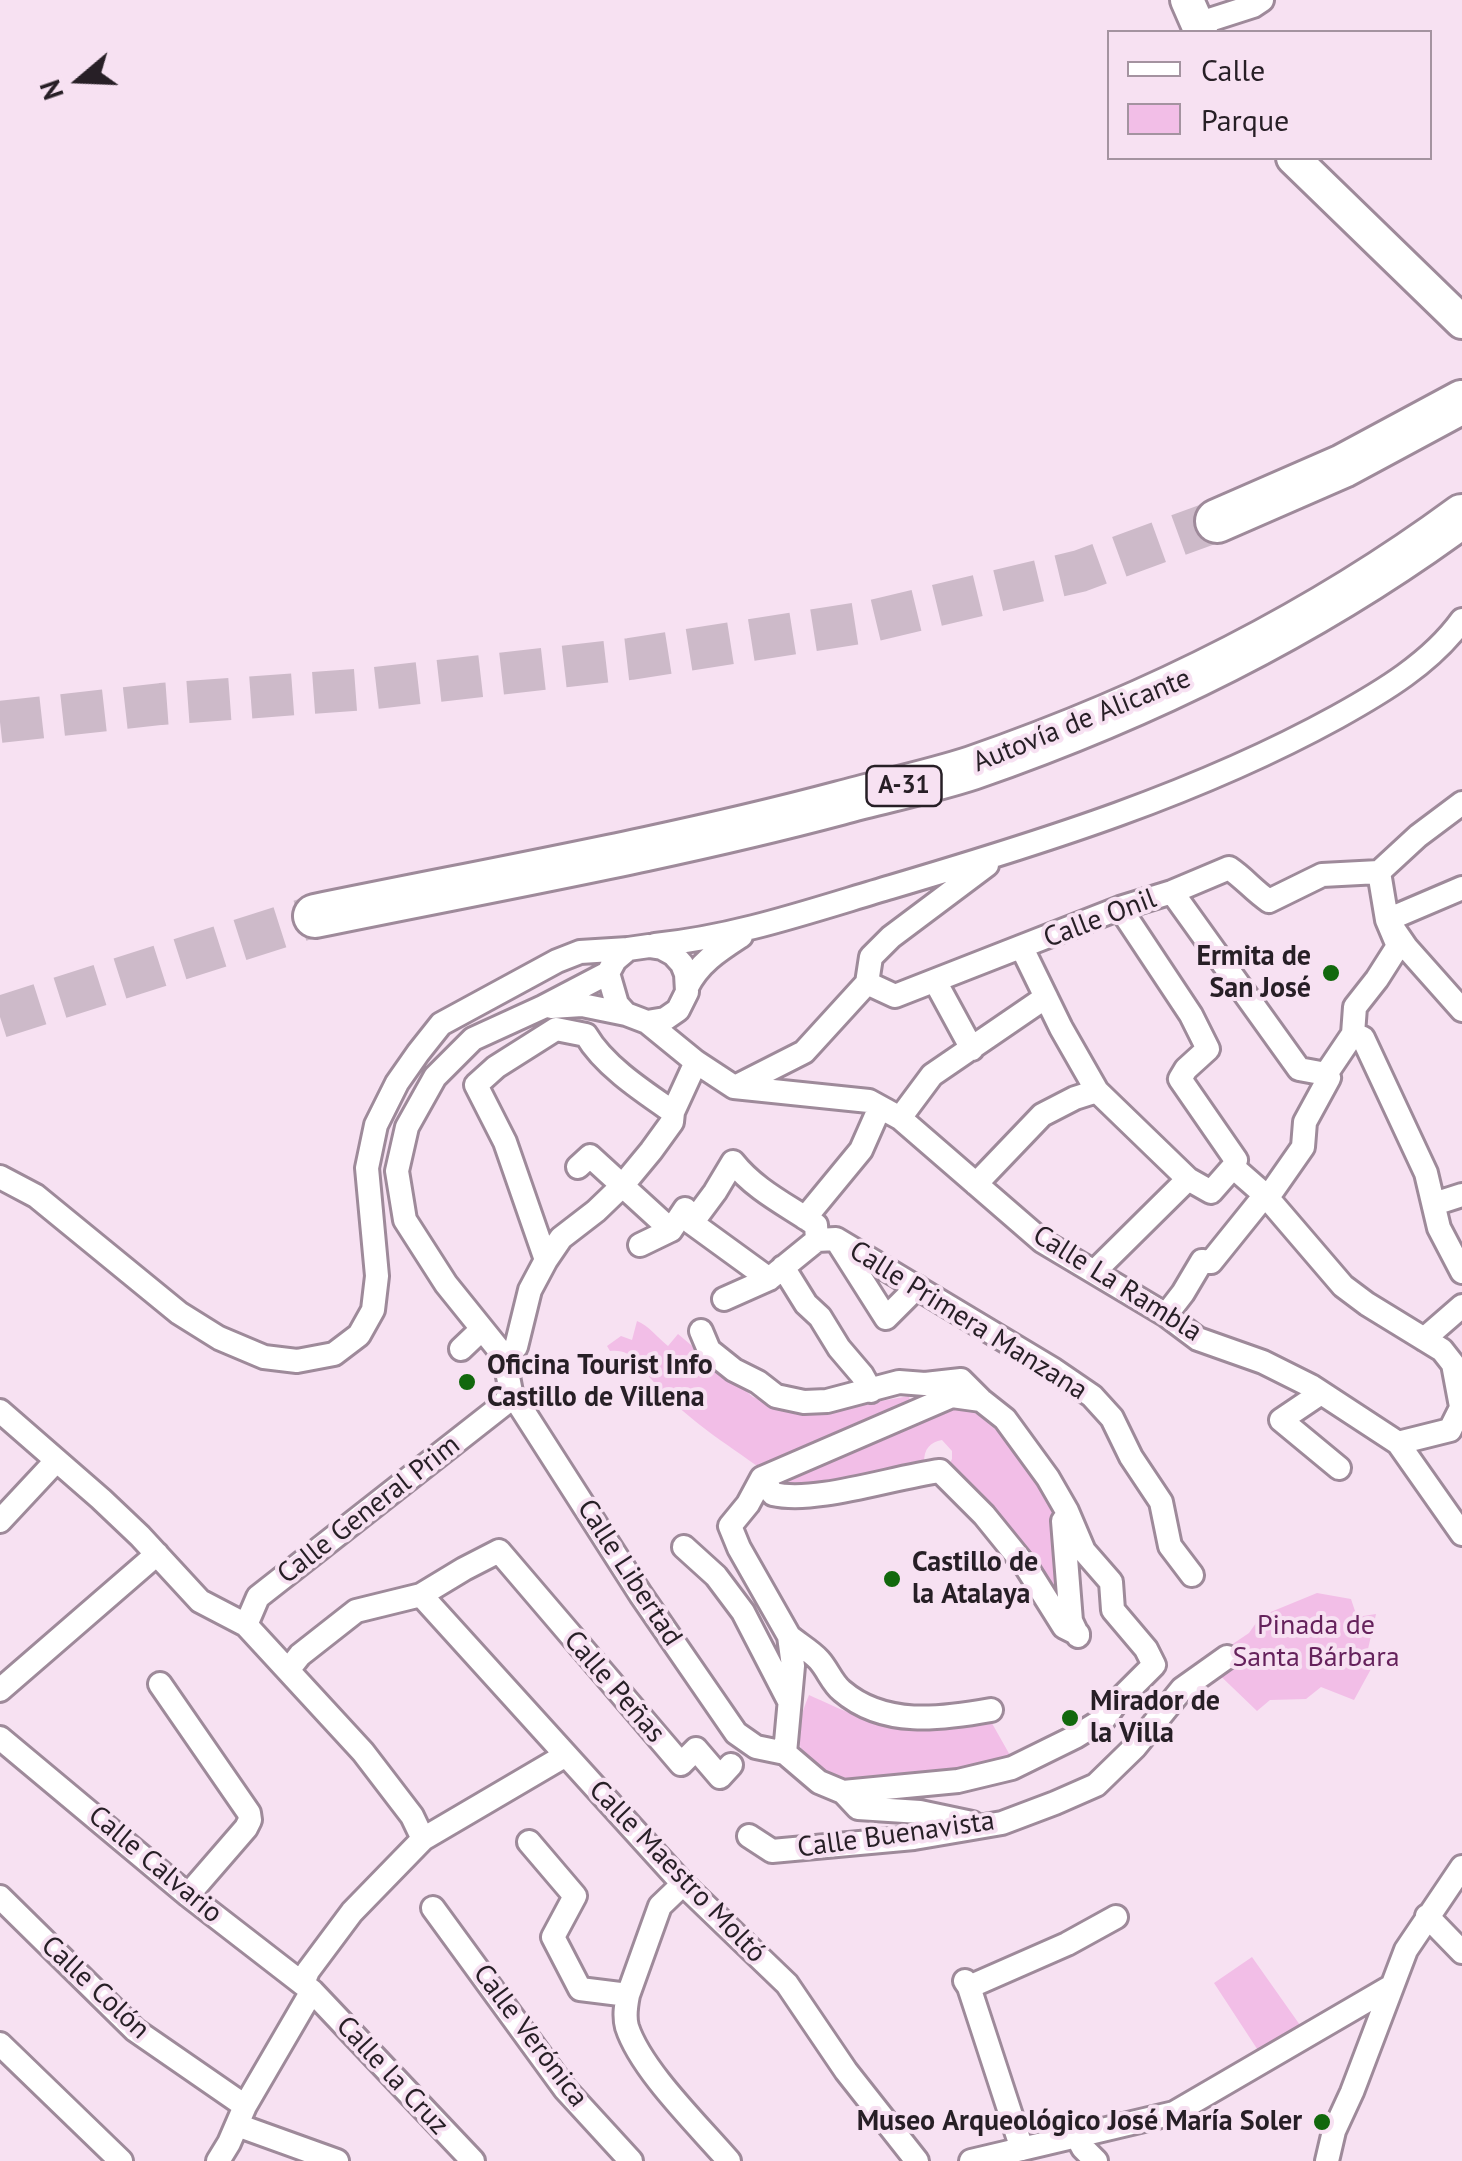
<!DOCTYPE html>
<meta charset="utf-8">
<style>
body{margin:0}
#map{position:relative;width:1462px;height:2161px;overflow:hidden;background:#f7e1f2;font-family:"PT Sans",sans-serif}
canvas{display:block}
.legend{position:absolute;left:1107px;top:30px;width:325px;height:130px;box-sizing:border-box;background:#f7e1f2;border:2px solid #a493a0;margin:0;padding:12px 18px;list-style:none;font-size:30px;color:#271f26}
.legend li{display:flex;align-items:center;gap:20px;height:50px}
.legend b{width:50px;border:2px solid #a493a0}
.north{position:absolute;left:30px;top:30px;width:100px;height:100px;-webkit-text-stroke:8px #f7e1f2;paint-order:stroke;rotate:251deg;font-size:28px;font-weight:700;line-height:40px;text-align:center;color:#271f26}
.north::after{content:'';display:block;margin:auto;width:35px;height:45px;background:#271f26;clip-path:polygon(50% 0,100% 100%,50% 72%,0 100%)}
</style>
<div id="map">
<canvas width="1462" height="2161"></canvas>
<ul class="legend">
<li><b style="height:12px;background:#fff"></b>Calle</li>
<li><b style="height:28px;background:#f2bee7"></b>Parque</li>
</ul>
<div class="north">N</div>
</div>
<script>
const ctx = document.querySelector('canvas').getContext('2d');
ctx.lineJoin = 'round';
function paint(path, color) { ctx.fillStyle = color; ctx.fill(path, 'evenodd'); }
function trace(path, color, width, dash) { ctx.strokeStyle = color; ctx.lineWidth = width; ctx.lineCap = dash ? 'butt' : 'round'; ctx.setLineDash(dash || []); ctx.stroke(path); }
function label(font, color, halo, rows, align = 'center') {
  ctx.font = font + ' "PT Sans",sans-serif'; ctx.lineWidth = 8; ctx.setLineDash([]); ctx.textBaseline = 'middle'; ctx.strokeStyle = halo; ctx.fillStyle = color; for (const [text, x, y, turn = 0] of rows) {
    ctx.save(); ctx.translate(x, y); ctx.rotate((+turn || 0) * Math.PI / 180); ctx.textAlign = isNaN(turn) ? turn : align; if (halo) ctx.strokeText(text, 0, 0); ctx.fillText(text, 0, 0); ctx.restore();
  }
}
paint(new Path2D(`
 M637,1321C648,1325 658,1338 668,1346L678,1334L753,1397L804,1415L909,1396L912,1408L763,1470C725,1443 683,1417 652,1380C639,1365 632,1348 610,1351L607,1346L621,1336L632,1340Z
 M959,1408L973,1411L1006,1438L1032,1470L1053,1509L1056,1605L1044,1574L967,1486L947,1468L952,1459V1451L942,1440C930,1442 924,1449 924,1462L839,1483L776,1486L894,1430L937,1412Z
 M1317,1593L1351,1599L1357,1617L1376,1614L1368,1649L1371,1669L1354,1700L1321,1687L1306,1699L1270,1700L1257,1711L1206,1662L1249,1633L1261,1616Z
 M809,1695C840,1709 874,1726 909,1728C930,1730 966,1721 989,1718L1011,1757C965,1771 885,1795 838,1780C826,1776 815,1766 804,1760C795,1733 799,1720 809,1695Z
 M1252,1957L1307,2035L1265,2061L1214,1983Z`), '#f2bee7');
trace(new Path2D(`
 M0,722L161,704L367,689L630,659L872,621L1080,571L1217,521
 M0,1017L315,916`), '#cdbac9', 42, [42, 21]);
const minor = new Path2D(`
 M1197,24L1253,6L1262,0
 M1379,872L1418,836L1462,803
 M1172,892L1299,1069L1326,1074
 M1120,908L1191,1015L1208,1049L1186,1069L1180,1079L1236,1160L1233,1167
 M1387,920L1462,888
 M1395,931L1406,947L1462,1010
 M655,945C736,937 813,910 891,887C1043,842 1197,794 1337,717C1382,692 1431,663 1462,620
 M1022,948L1061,1028L1097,1091L1188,1179L1211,1192L1233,1167
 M935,981L972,1049
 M867,983L895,996L1120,908L1172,892L1229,868C1244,878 1254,891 1269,901L1322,875L1379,872L1387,920L1398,946L1377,979L1355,1007L1353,1034L1326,1074L1329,1078L1305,1122L1303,1147L1273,1190L1265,1195L1211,1262L1202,1261L1183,1293L1166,1315
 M687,987C699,963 718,951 741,936
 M551,1007L582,1005L626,1014
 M647,1022L696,1062L734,1087L869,1101L900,1118L1042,1241L1166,1315L1198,1339L1263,1362L1311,1386L1398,1443L1450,1430L1460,1410
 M1353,1034L1363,1038L1426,1173L1439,1228L1462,1272
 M737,1086L804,1052L867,983L871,957L891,937L987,865
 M900,1118L932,1075L1046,997
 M578,1167L590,1156L671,1230L685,1209L692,1223L715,1192L733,1162C755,1190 787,1205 816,1225L817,1240
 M1233,1167L1265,1195L1343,1286L1367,1304L1442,1350L1453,1364L1462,1412
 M0,1177L36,1196L179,1313L219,1338L264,1357L297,1361L334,1354L359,1335L373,1310L377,1276L367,1168L376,1125L397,1083L418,1053L441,1024L557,961L580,952L628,949
 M976,1184L1042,1115L1075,1098L1097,1091
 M1434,1204L1462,1195
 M805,1218L861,1150L880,1107
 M692,1223L769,1279
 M839,1244L886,1318L917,1287
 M640,1245L671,1230
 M546,1260L505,1142L476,1085L496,1067L556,1029L586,1035C604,1066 644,1092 673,1112
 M783,1267L806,1304L820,1317L839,1348L862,1375L871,1391
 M1095,1271L1188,1179
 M724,1299L769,1279L817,1240L836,1239L1054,1370L1092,1396L1112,1418L1131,1457L1161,1502L1170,1546L1192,1575
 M1424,1339L1462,1306
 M461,1349L482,1329
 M504,1356L516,1347L530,1290L546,1260L561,1238L596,1211L622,1186L651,1151L672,1122L673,1112L696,1062
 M511,1392L641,1595L736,1733L756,1747L785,1753L819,1782L843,1792L958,1781L1012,1768L1075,1737L1104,1719L1116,1703L1154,1665L1146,1649L1113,1610L1111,1582L1084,1551L1067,1511L1048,1478L1005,1419L981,1400L961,1380L925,1384L899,1382L827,1401L804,1402L776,1396L758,1382L734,1370L709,1350L701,1331
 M1321,1393L1281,1420L1339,1468
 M0,1411L101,1499L140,1536L200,1601L246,1625L363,1752L412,1816L423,1839
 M1398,1443L1462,1534
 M762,1478L773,1494C816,1504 893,1477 940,1471L984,1515L1027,1568L1064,1627L1078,1634
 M0,1521L56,1461
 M1063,1521L1071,1621L1078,1636
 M684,1547L716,1576L743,1612L788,1699
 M421,1595L683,1884L787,1984L846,2071L917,2161
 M246,1625L258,1597L504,1404L511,1392L504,1356L446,1284L405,1220L397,1171L407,1127L435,1077L473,1039L543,1007L608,973L615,960L628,949L649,946L662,948L673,954L682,964L686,974L687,992L678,1010L665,1019L647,1022L626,1014L617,1004L608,973
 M789,1636C798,1644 811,1651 819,1660C828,1670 832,1683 842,1691C884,1727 941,1719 991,1710
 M289,1669L300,1655L356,1611L421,1595L464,1569L499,1551L681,1764L696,1749L720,1777L731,1765
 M160,1684L249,1813L250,1820L246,1828L188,1895
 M0,1690L157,1554
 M0,1738L188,1895L312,1991L473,2161
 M785,1753L793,1666L789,1636L739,1548L730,1526L748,1504L762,1478L952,1396L981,1400
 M843,1792L858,1808L920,1812L972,1823
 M749,1836L772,1851L914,1838L1002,1823L1055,1803L1096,1785L1135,1747L1182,1689L1227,1657
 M529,1842L575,1896L553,1937L580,1989L628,1995
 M683,1884L660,1906L628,1995C626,2005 624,2016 627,2027C641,2070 698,2125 729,2161
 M0,1897L135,2030L245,2106
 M433,1908L565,2089L631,2161
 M1427,1916L1462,1952
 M965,1981L969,1987L1022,2149
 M303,1983L308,1971L352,1912L423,1839L566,1755
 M969,1987L1067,1944L1116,1917
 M0,2044L121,2161
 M237,2125L337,2161
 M1077,2137L1083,2148L1096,2161
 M218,2161L229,2143L245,2106L312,1991
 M971,2161L1174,2113L1392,1986
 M1327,2161L1334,2131L1352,2092L1406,1950L1462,1867`);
const secondary = new Path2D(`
 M1187,0L1201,32
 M1293,158L1462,322`);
const motorway = new Path2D(`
 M1217,521L1343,466L1462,402
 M315,916C490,880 667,849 840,803C884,791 929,782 972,768C1145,708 1314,625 1462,516`);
trace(minor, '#9e8a9a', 28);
trace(secondary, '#9e8a9a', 38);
trace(motorway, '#9e8a9a', 48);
trace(minor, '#fff', 22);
trace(secondary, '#fff', 32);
trace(motorway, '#fff', 42);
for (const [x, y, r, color] of [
 [1331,973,10,"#12680d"],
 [467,1382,10,"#12680d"],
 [892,1579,10,"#12680d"],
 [1070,1718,10,"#12680d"],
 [1322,2122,10,"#12680d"]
]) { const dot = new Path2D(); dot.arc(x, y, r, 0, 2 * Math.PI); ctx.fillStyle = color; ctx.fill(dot); trace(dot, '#f7e1f2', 4); }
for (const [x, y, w] of [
 [904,786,75]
]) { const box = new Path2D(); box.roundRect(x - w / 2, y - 20, w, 40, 8); ctx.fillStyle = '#f7e1f2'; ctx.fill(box); trace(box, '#271f26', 2.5); }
label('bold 25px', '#271f26', null, [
 ["A-31",904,786]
]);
label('28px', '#271f26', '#f7e1f2', [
 ["Autovía de Alicante",1082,721,-22],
 ["Calle Onil",1100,919,-21],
 ["Calle La Rambla",1117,1284,32],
 ["Calle Primera Manzana",968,1321,32],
 ["Calle General Prim",369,1510,-38],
 ["Calle Libertad",629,1573,57],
 ["Calle Peñas",614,1687,49],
 ["Calle Buenavista",896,1835,-8],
 ["Calle Calvario",155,1865,40],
 ["Calle Maestro Moltó",677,1872,46],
 ["Calle Colón",95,1988,43],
 ["Calle Verónica",530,2036,53],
 ["Calle la Cruz",392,2076,47]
]);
label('bold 28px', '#271f26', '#f7e1f2', [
 ["Ermita de",1311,957,"right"],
 ["San José",1311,989,"right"],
 ["Oficina Tourist Info",487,1366],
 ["Castillo de Villena",487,1398],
 ["Castillo de",912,1563],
 ["la Atalaya",912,1595],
 ["Mirador de",1090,1702],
 ["la Villa",1090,1734],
 ["Museo Arqueológico José María Soler",1302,2122,"right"]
], 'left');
label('28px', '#65225c', '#f7e1f2', [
 ["Pinada de",1316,1626],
 ["Santa Bárbara",1316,1658]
]);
</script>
